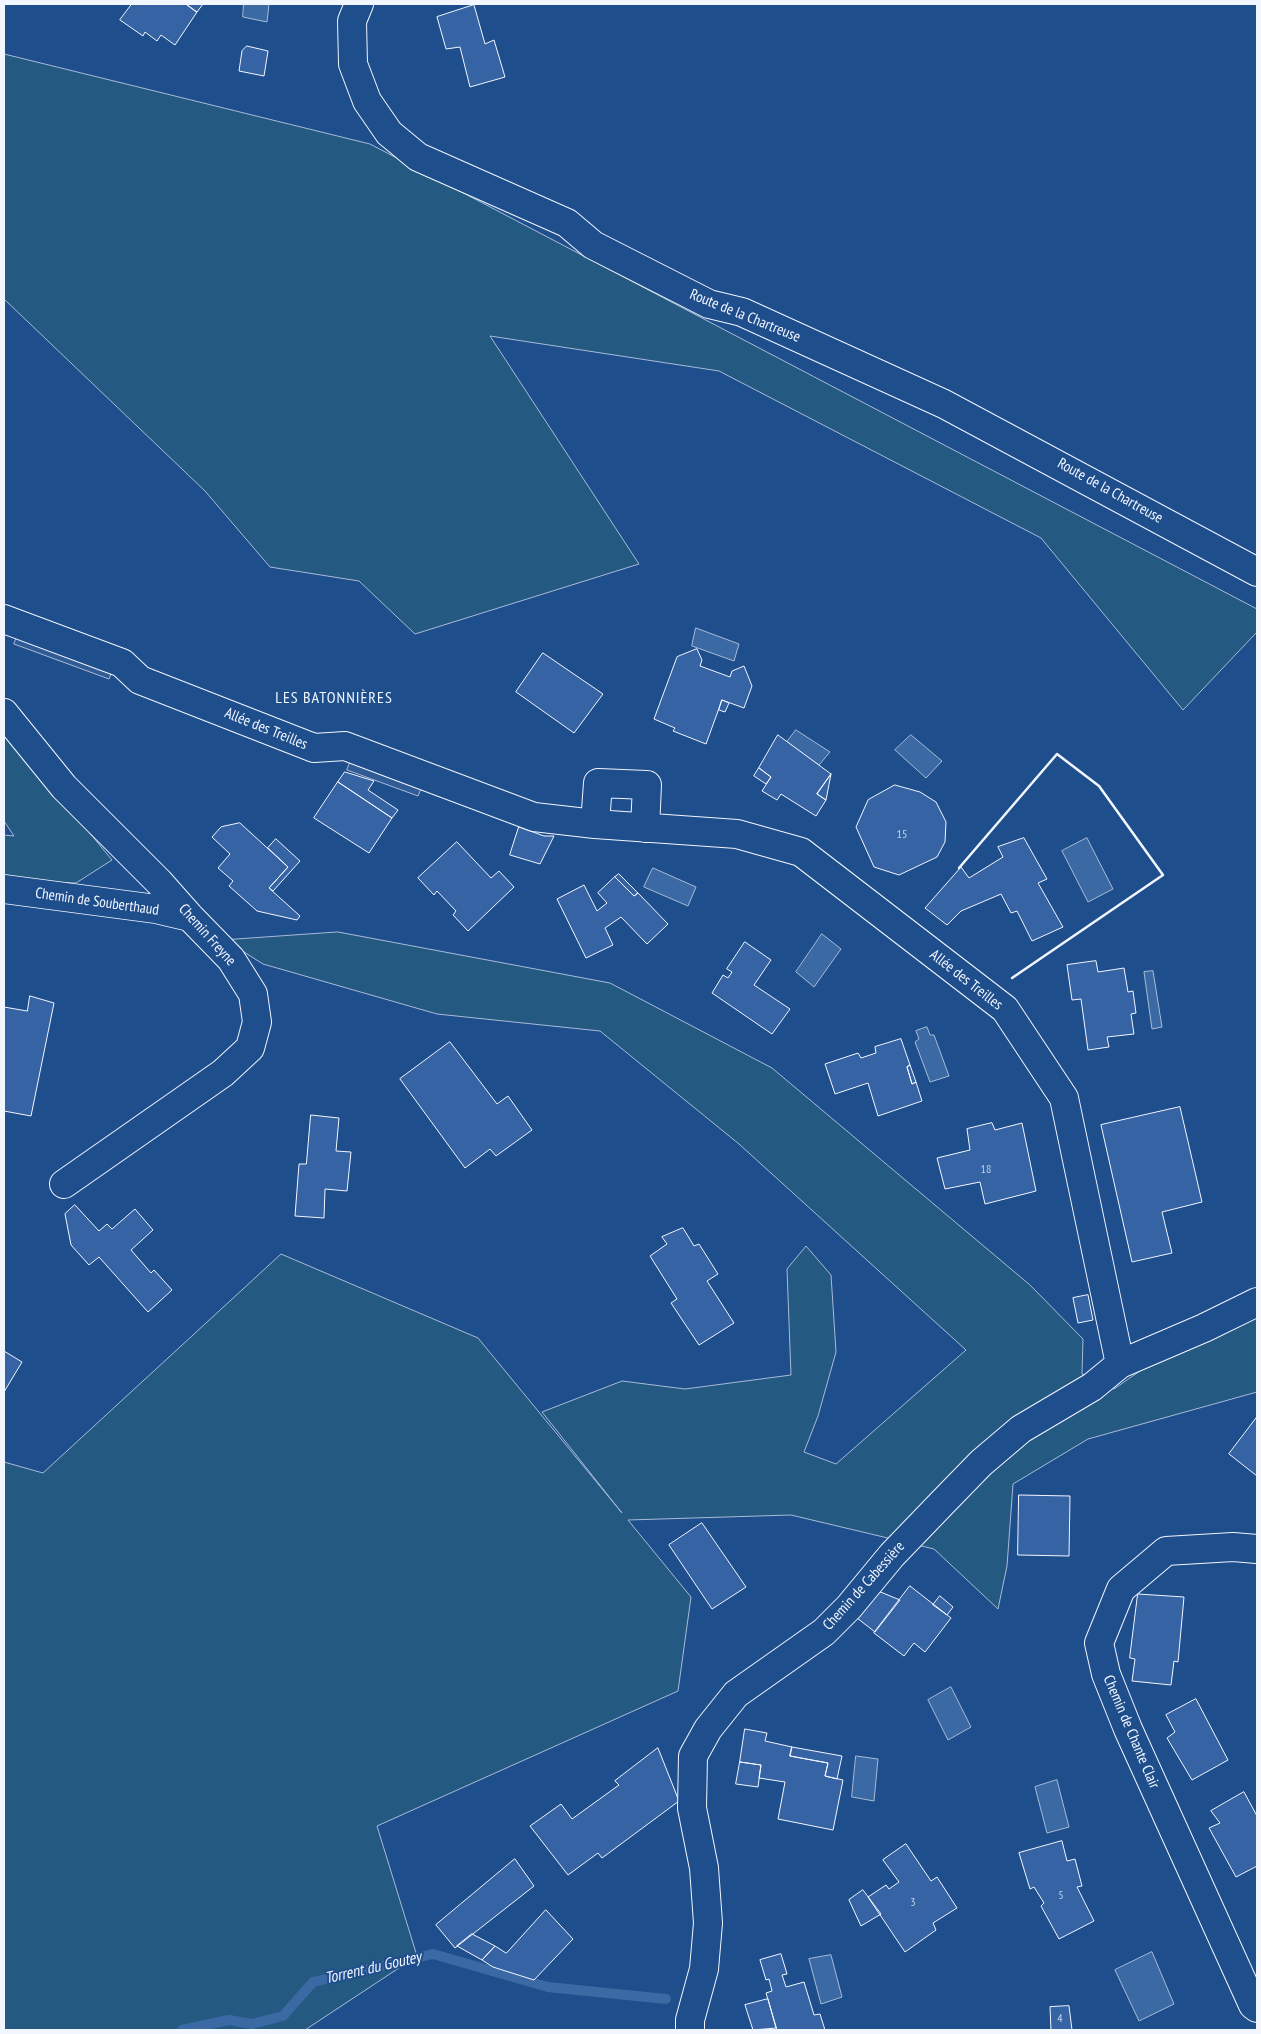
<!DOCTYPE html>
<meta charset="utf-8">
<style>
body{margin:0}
#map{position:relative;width:1261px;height:2034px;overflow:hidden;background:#1f4e8c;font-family:"PT Sans Narrow",sans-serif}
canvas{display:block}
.frame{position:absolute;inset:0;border:5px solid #f2f6ff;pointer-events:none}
</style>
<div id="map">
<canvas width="1261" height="2034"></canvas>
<div class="frame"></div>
</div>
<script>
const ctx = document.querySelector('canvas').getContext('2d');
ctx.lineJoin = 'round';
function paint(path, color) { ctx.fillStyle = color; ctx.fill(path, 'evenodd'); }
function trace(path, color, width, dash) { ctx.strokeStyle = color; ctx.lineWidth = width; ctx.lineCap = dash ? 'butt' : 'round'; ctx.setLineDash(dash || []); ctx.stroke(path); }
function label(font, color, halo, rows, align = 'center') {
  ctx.font = font + ' "PT Sans Narrow",sans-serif'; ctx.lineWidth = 4; ctx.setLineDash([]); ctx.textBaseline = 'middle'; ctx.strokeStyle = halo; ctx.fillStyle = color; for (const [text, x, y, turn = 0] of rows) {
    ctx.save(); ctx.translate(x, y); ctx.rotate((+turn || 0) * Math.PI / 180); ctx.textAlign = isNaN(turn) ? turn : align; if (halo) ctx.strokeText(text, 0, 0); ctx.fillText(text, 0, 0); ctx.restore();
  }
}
const green = new Path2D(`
 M4,54L370,144L1257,609V632L1183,710L1041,538L719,371L490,336L639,564L415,634L359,581L270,567L205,491L4,299Z
 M4,729L112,860L76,883L4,881V835L14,836L4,821Z
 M338,932L610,983L772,1068L1030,1285L1083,1339L1082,1374L1114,1389L1180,1343L1257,1313V1392L1088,1439L1013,1484L1007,1566L998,1609L934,1549L791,1515L628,1520L691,1597L678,1691L377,1826L417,1956L305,2030H4V1462L43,1473L281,1254L478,1338L622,1513L542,1412L622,1381L685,1389L791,1375L787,1269L806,1246L831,1275L836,1352L818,1416L804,1452L836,1464L966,1350L739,1144L600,1031L437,1014L263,964L225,940Z`);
paint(green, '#245a82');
trace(green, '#a8bbd7', 1);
const parking = new Path2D(`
 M19,633L114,667L109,679L14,644Z
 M352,758L423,784L418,796L347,770Z`);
paint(parking, '#305b95');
trace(parking, '#a8bbd7', 1);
const water = new Path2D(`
 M244,4H269L267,22L243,17Z
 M696,628L739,644L734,661L692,646Z
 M796,730L830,752L819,765L787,742Z
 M911,735L942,761L926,778L895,750Z
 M1087,838L1113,889L1088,902L1062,851Z
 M653,868L696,887L688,906L644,887Z
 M822,934L841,949L814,987L796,972Z
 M1153,971L1162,1027L1152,1029L1144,972Z
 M927,1027L930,1035H934L949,1076L930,1082L915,1042L919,1039L916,1031Z
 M951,1687L971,1727L948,1740L928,1700Z
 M856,1756L878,1759L874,1801L852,1797Z
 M1057,1780L1069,1827L1047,1833L1035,1787Z
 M1152,1952L1174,2004L1139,2021L1115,1970Z
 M831,1955L842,1997L821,2004L809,1959Z`);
paint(water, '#3b69a3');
trace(water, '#a8bbd7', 1);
trace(new Path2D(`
 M182,2030L229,2020L252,2024L283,2016L313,1982L433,1954L548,1987L666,1999`), '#3b69a3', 10);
const building = new Path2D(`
 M132,4H186L197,12L175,45L161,35L157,41L145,32L143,36L120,20Z
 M186,4H203L197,12Z
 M474,5L485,44L494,40L505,77L470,87L460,47L446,49L437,17Z
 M247,46L268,51L264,76L239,71L242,51Z
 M697,649L702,660L700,666L730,677L732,671L744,666L752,686L744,708L722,700L706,744L673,731L675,728L654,719L677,657Z
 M543,653L603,694L574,733L516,692Z
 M722,700L729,703L725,712L719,710Z
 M778,735L831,774L817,794L826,800L816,816L781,794L777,800L762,791L771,777L759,768Z
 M759,768L771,777L766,784L754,776Z
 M345,772L374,781L368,790L398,810L392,818L338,782Z
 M831,774L826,800L817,794Z
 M338,782L392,818L369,853L314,818Z
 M895,785L920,792L936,802L946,822L945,842L937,857L899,875L874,867L856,827L868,800Z
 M240,823L288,867L269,888L300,916L297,920L257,911L229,886L233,881L218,868L230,854L212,837L221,827Z
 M519,827L544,836H554L540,864L510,855Z
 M1024,838L1047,879L1038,883L1063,927L1032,941L1017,911L1011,913L1001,894L961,911L947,925L925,908L961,867L969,878L1003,857L998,847Z
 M276,839L300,861L273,891L269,888L288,867L268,848Z
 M457,842L491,878L499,871L514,887L468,931L453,915L456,911L437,891L434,895L418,878Z
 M619,874L638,893L634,896L615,877Z
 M615,877L634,896L638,893L668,924L647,944L621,917L605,928L613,945L586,958L557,899L584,885L597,911L607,903L598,893Z
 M745,942L771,960L754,985L790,1009L772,1034L712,993L723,975L728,978L732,972L727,969Z
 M1096,961L1098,972L1124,968L1128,992L1133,991L1136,1013L1131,1014L1134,1034L1107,1037L1109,1047L1088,1050L1081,999L1072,1000L1067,965Z
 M30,996L54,1003L31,1116L4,1111V1007L27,1011Z
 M901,1039L910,1065L907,1067L912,1084L916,1082L922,1101L878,1116L868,1083L835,1094L825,1064L858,1053L861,1058L876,1053L875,1047Z
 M450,1042L497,1104L508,1096L532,1130L496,1156L490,1149L465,1168L400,1079Z
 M910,1065L916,1082L912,1084L907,1067Z
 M1180,1107L1202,1202L1162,1212L1172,1253L1132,1262L1101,1125Z
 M311,1115L339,1118L336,1151L351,1152L347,1191L325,1189L324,1218L295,1216L299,1164H306Z
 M992,1123L995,1130L1022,1123L1036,1191L985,1204L980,1182L945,1189L937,1158L970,1150L967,1129Z
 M75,1205L99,1231L107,1224L112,1229L135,1209L153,1230L131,1250L151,1273L154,1270L172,1290L148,1312L99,1257L89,1265L71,1245L65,1214Z
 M683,1228L694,1246L699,1244L718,1274L707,1281L734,1323L699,1345L671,1303L677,1299L650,1256L667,1244L662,1237Z
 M1088,1295L1093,1320L1078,1323L1073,1298Z
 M4,1351L22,1362L4,1392Z
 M1257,1417V1476L1229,1454Z
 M1019,1495L1070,1496L1069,1556L1018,1555Z
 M702,1523L746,1587L712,1609L669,1545Z
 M910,1586L951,1618L925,1652L914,1643L904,1656L874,1633Z
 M878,1591L900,1600L875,1632L857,1618Z
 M1138,1594L1184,1597L1178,1662L1174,1661L1171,1685L1132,1681L1135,1659L1130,1658Z
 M940,1596L953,1607L947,1615L933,1605Z
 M1196,1699L1228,1760L1192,1780L1167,1738L1175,1732L1166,1715Z
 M745,1729L767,1733L765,1741L792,1747L790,1756L828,1763L825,1776L843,1780L833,1830L778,1819L785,1782L759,1778L761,1765L740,1762Z
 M792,1747L842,1756L837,1779L825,1776L828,1763L790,1756Z
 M658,1748L679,1801L602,1858L598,1853L568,1875L530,1826L561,1804L572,1819L619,1785L615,1781Z
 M740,1762L761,1765L758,1787L736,1784Z
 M1244,1792L1257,1816V1866L1236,1877L1209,1828L1220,1823L1211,1811Z
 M1062,1841L1067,1861L1075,1859L1082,1886L1077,1887L1094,1921L1059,1939L1041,1906L1044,1903L1034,1887L1030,1889L1019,1853Z
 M906,1844L931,1881L937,1877L957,1908L933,1923L936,1930L905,1952L868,1897L886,1885L889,1889L899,1882L883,1860Z
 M515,1859L534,1886L455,1948L436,1925Z
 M863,1890L881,1914L861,1926L849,1900Z
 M546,1910L573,1939L534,1980L493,1967L482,1960L495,1946L506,1953Z
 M472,1934L495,1946L482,1960L457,1946Z
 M781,1954L787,1974L782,1975L786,1987L804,1982L814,2015L820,2014L825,2030H777L766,1993L772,1991L769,1979L766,1980L760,1960Z
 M768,1999L776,2028L753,2030L745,2005Z
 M1069,2006L1072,2030H1051L1050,2007Z`);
paint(building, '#3563a3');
trace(building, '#f2f6ff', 1);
const street = new Path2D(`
 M4,619L122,663L140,680L314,748L345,746L534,817L595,824L737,834L801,852L1005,1009L1064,1098L1120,1364
 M4,713L64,787L159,882L190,917L231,959L253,994L257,1022L250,1048L223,1073L64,1184
 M595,824L598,783L647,785L645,828
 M4,889L156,909L190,917
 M1257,1549L1233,1547L1166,1551L1121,1589L1099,1643L1106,1674L1128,1729L1253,2005L1257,2008
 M690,2030V2020L704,1969L708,1923L704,1868L692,1808L693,1756L708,1729L736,1694L824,1632L849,1607L892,1555L945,1500L981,1463L1021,1429L1092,1387L1120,1364L1204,1328L1257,1302`);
const secondary = new Path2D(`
 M359,4L352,21L353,64L367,101L389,133L418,157L567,223L593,245L709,304L742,312L944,404L1257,572`);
trace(street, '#f2f6ff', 30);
trace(secondary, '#f2f6ff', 30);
trace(street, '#1f4e8c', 28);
trace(secondary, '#1f4e8c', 28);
trace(new Path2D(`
 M959,868L1057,754L1099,786L1163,875L1012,978`), '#f2f6ff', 2.5);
label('12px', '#c3d1e8', null, [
 ["15",902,835],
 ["18",986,1170],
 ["5",1061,1896],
 ["3",913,1903],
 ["4",1060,2019]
]);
label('15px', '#f2f6ff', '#1f4e8c', [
 ["Route de la Chartreuse",745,316,22],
 ["Route de la Chartreuse",1110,491,29],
 ["Allée des Treilles",266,729,22],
 ["Chemin de Souberthaud",97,902,8],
 ["Chemin Freyne",207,935,48],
 ["Allée des Treilles",966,980,38],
 ["Chemin de Cabessière",864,1586,-48],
 ["Chemin de Chante Clair",1131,1732,67]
]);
ctx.letterSpacing = '1px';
label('16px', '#f2f6ff', '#1f4e8c', [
 ["LES BATONNIÈRES",334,698]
]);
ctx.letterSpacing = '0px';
label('italic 16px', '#f2f6ff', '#1f4e8c', [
 ["Torrent du Goutey",373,1968,-13]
]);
</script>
